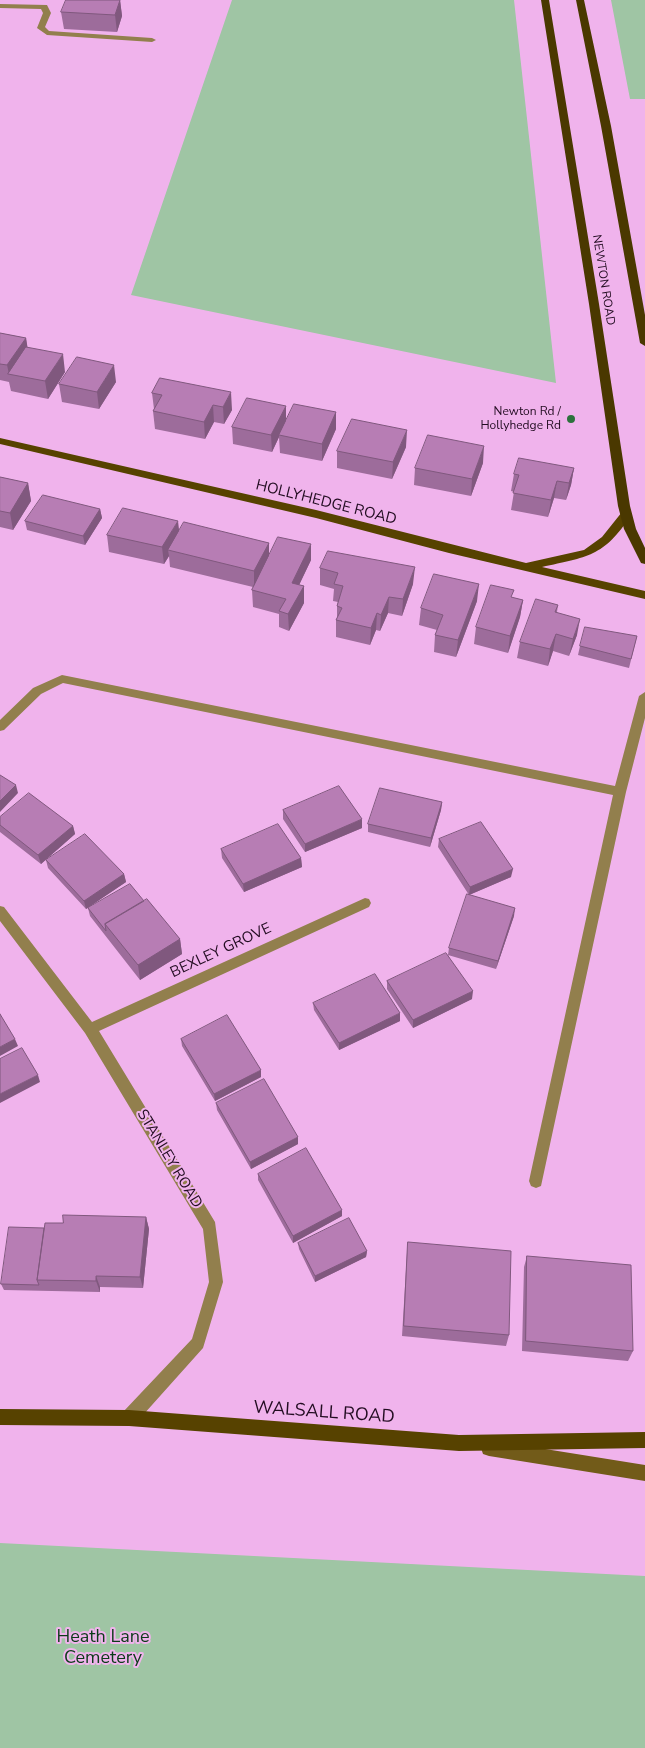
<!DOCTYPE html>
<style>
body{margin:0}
canvas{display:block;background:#f0b3ec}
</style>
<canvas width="645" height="1748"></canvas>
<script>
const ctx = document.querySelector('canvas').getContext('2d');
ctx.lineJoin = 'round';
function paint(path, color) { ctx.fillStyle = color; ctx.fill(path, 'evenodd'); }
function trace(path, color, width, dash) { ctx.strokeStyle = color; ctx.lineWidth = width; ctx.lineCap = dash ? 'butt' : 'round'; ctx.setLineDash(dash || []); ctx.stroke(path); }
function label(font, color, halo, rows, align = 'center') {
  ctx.font = font + ' "Nunito Sans",sans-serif'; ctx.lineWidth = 4; ctx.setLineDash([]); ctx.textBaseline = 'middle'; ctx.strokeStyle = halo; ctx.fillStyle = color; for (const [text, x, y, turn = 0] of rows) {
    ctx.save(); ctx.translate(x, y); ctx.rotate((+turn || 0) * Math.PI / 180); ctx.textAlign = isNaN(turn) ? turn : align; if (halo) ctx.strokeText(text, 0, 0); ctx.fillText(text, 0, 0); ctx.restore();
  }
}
paint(new Path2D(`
 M232,0H514L556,383L131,295Z
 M611,0H645V99H630Z
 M0,1543L645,1576V1748H0Z`), '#9fc5a4');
paint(new Path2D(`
 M0,4L47,5L51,13L45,27L49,31L152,38L156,40L152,42L47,35L37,28L43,13L41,9L0,8Z
 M62,675L615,786L639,696L645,692V718L626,792L541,1186L536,1188L531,1186L529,1181L613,795L63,683L41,694L4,730L0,731V720L33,688Z`), '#927f4d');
paint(new Path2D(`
 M365,898L369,899L371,903L369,907L99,1031L215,1222L223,1282L203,1348L135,1424L129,1426L123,1424L121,1418L123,1412L192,1339L209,1282L203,1229L85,1033L0,921V906L4,907L92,1022Z`), '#927f4d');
paint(new Path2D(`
 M489,1440L645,1465V1481L489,1456L483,1454L481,1448L483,1442Z`), '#725b19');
paint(new Path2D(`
 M0,438L316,510L526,563L584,550L602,537L622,512L626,511L631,515C604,557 587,557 542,567L645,591V599L449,553L316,518L0,444Z
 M0,1409L129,1410L459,1435L645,1432V1448L459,1451L129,1426L0,1425Z`), '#574200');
paint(new Path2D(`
 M541,0H549L599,304L630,506L636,529L645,548V564L641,563L624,529L618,506L589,304Z
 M576,0H584L611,126L645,315V346L640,343L601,126Z`), '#4a3800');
paint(new Path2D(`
 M120,0L122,16L117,32L64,29L61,12Z
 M0,333L26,338L27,347L65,372L48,399L11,391L9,382L0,380Z
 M160,378L232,410L224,424L214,422L205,439L155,429L153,411L154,409L152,393Z
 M116,382L99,409L62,402L59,384Z
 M286,406V421L336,412V429L322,461L280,453L279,437L272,452L233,444L232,427Z
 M406,447L392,479L337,468V451Z
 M483,463L471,496L414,485L415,468Z
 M574,468L571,485L566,500L554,498L548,517L511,510L514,492L511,491L514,474Z
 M0,477L28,483L31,501L13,530L0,527Z
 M100,509L102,518L85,545L27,530L25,521Z
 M179,531L269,543V555L311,560L299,585L304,586V603L289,631L279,627V614L253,607L252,590L253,587L170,567L169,556L164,564L109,552L107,535Z
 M320,568L413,584L402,616L388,613L380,631L376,630L370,645L336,637V620L337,618V606L338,602L333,601L334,589L320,585Z
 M513,598L523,600L520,617L508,653L474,644L476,627Z
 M477,601L456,657L434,652L435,635L437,630L419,625L421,608Z
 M558,605L557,612L577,635L569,656L553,651L548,666L517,658L520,642Z
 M637,636L629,668L578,655L580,646Z
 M442,802L441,810L430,847L368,832V824Z
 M283,810L362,828L305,852L283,819Z
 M0,817L73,826L75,834L41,864L0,832Z
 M439,839L511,877L469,895L438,847Z
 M221,849L301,858L302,867L244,892L222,858Z
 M46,860L124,874L126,882L86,909L48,868Z
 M144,901L180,939L182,954L140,980L90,916L88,908Z
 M514,916L496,969L448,955L472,999L413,1028L387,989V981L448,955L449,948Z
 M313,1003L400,1021L339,1050L314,1010Z
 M181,1039L261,1077L215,1101L182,1046Z
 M216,1103L298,1144L251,1169L217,1110Z
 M258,1174L342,1216L293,1243L258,1180Z
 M146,1217L149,1229L143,1288L100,1287V1292L4,1290L1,1284L44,1228L63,1223Z
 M408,1242L509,1335L506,1346L402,1336L407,1253Z
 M298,1243L367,1251L366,1257L315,1282L299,1249Z
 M527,1256L633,1351L628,1361L522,1351L524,1267Z`), '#9d6c9b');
paint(new Path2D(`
 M120,0L122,16L117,32L115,15Z
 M26,338L29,356L9,374L7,365Z
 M63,354L65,372L48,399L45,381Z
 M114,365L116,382L99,409L97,392Z
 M231,392L232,410L224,424L223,407Z
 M213,405L214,422L205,439L204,422Z
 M286,406V423L279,435V437L272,452L271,435Z
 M336,412V429L322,461V444Z
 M407,430L406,447L392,479L393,462Z
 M484,446L483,463L471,496L472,479Z
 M574,468L571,485L566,500L569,483Z
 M557,481L554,498L548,517L551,500Z
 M28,483L31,501L13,530L10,513Z
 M100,509L102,518L85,545L83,536Z
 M178,521L180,538L168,550L169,556L164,564L162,547Z
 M269,543V560L254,588V571Z
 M311,544V560L292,600V583Z
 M415,567L413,584L402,616L403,599Z
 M479,584L477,601L456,657L458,640Z
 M304,586V603L289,631L288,614Z
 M389,597L388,613L380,631L381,615Z
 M523,600L520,617L508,653L510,636Z
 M377,613L376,630L370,645L371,628Z
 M580,619L577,635L569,656L573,639Z
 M556,634L553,651L548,666L550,649Z
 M16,785L18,793L0,812V801Z
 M442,802L441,810L430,847L431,838Z
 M362,819V828L305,852V844Z
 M73,826L75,834L41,864L38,855Z
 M301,858L302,867L244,892L243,884Z
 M513,869L511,877L469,895L470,887Z
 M124,874L126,882L86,909L84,901Z
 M515,908L514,916L496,969L498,961Z
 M180,939L182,954L140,980L138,965Z
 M473,991L472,999L413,1028V1020Z
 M400,1013V1021L339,1050V1043Z
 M15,1039L18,1046L0,1056V1047Z
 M261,1070V1077L215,1101L214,1094Z
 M38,1075L40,1082L0,1103V1094Z
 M298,1137V1144L251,1169L250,1162Z
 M342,1210V1216L293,1243V1236Z
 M146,1217L149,1229L143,1288L140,1277Z
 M367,1251L366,1257L315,1282V1276Z
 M96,1276L100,1287V1292L96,1281Z`), '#80587e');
const building = new Path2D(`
 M66,0H120L115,15L61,12Z
 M0,333L26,338L7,365L0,364Z
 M26,347L63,354L45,381L8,374Z
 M77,357L114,365L97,392L59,384Z
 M160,378L231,392L223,407L213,405L204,422L153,411L162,395L152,393Z
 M247,398L286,406L271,435L232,427Z
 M294,404L336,412L322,444L279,435Z
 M352,419L407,430L393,462L337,451Z
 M428,435L484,446L472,479L415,468Z
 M519,458L574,468L569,483L557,481L551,500L513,493L519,475L514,474Z
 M0,477L28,483L10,513L0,511Z
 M43,495L100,509L83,536L25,521Z
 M123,508L178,521L162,547L107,535Z
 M184,522L269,543L254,571L168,550Z
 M278,537L311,544L292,583L304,586L288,614L279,611L286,599L252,590Z
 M328,551L415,567L403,599L389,597L381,615L377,613L371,628L336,620L342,608L337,606L343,586L334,584L338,573L320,568Z
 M434,574L479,584L458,640L435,635L443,615L421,608Z
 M491,585L514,590L511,597L523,600L510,636L476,627Z
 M536,599L558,605L555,612L580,619L573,639L556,634L550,649L520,642Z
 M585,627L637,636L631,659L580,646Z
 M0,775L16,785L0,801Z
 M339,786L362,819L305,844L283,810Z
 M380,788L442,802L431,838L368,824Z
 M29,793L73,826L38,855L0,825V817Z
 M481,822L513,869L470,887L439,839Z
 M278,824L301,858L243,884L221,849Z
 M85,834L124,874L84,901L46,860Z
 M130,884L144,901L105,924L106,931L88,908Z
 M467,894L515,908L498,961L449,948Z
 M147,899L180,939L138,965L105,924Z
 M446,953L473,991L413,1020L387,981Z
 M375,974L400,1013L339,1043L313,1003Z
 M0,1014L15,1039L0,1047Z
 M227,1015L261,1070L214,1094L181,1039Z
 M22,1048L38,1075L0,1094V1059Z
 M264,1079L298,1137L250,1162L216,1103Z
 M306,1148L342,1210L293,1236L258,1174Z
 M63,1215L146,1217L140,1277L96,1276V1281L37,1280L45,1223H63Z
 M349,1218L367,1251L315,1276L298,1243Z
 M9,1227L44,1228L37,1280L39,1285L1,1284Z
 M408,1242L511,1251L509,1335L404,1326Z
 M527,1256L631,1265L633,1351L526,1341Z`);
paint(building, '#b77db4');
trace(building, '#80587e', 1);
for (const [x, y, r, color] of [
 [571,419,5,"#2c713c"]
]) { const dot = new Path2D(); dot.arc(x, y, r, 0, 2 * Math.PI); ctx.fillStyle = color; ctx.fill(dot); trace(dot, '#f0b3ec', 2); }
label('12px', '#220c21', '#f0b3ec', [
 ["NEWTON ROAD",603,280,81]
]);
label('12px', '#220c21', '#f0b3ec', [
 ["Newton Rd /",561,412],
 ["Hollyhedge Rd",561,426]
], 'right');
label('15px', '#220c21', '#f0b3ec', [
 ["HOLLYHEDGE ROAD",326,503,14],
 ["BEXLEY GROVE",221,951,-25],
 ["STANLEY ROAD",169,1159,59]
]);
label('18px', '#220c21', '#f0b3ec', [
 ["WALSALL ROAD",324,1413,4]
]);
label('18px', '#0b3b18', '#f0b3ec', [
 ["Heath Lane",103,1638],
 ["Cemetery",103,1659]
]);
</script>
